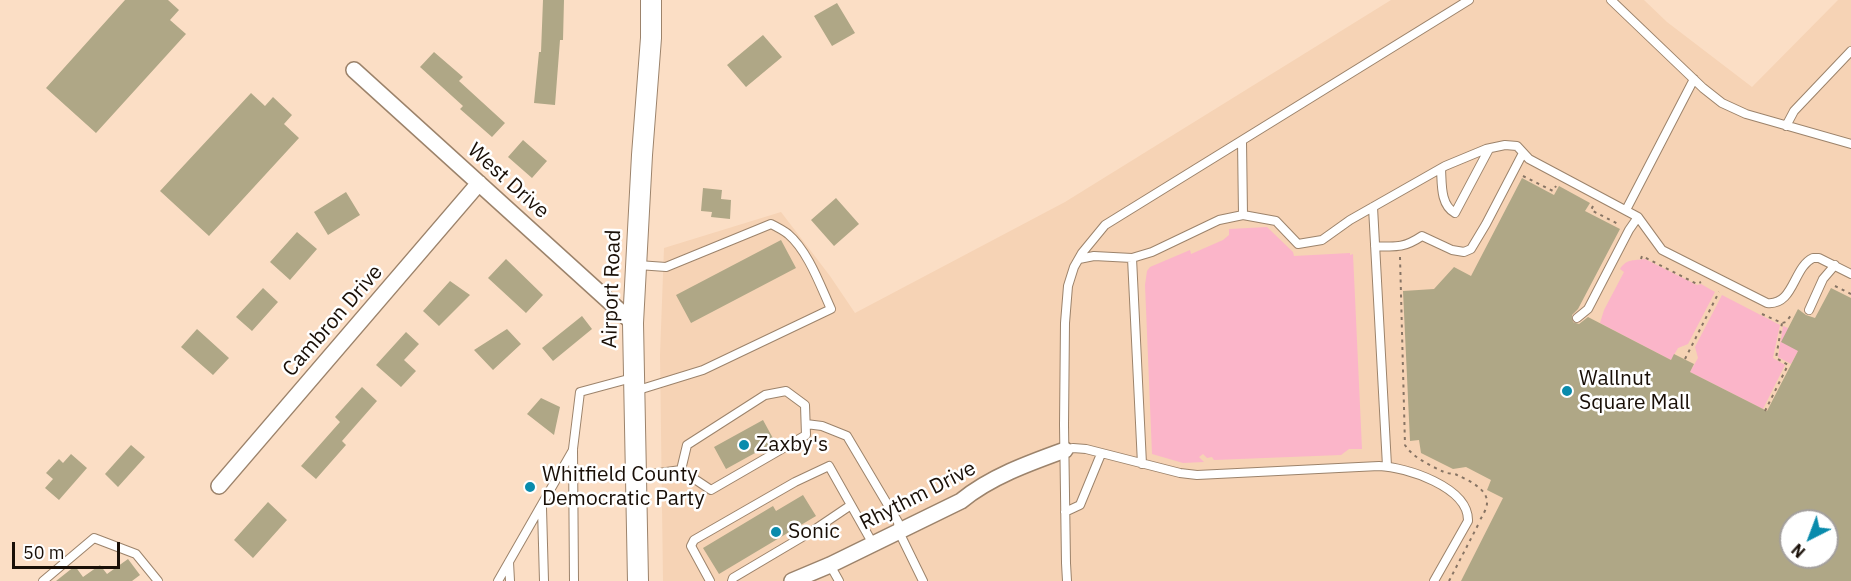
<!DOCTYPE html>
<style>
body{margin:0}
#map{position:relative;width:1851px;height:581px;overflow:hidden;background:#fbdec5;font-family:"IBM Plex Sans",sans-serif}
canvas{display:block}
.north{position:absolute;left:1779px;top:509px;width:60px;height:60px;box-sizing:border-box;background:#fff;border:2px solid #a39f9c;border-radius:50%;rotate:222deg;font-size:16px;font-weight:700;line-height:24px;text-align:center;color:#190f07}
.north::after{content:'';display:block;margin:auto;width:21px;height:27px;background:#098bac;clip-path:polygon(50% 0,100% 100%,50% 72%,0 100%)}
.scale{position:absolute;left:12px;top:542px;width:108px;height:27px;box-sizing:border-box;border:3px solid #190f07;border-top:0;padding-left:8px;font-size:18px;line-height:21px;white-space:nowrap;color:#190f07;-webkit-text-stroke:4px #fff;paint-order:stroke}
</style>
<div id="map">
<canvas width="1851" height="581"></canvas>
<div class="north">N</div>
<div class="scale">50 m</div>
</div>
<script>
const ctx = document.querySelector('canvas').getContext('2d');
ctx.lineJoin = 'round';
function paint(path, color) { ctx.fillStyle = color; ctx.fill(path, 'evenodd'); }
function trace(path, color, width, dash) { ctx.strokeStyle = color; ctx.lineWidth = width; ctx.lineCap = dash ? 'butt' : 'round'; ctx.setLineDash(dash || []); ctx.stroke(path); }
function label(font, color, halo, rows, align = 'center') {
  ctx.font = font + ' "IBM Plex Sans",sans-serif'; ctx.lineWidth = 5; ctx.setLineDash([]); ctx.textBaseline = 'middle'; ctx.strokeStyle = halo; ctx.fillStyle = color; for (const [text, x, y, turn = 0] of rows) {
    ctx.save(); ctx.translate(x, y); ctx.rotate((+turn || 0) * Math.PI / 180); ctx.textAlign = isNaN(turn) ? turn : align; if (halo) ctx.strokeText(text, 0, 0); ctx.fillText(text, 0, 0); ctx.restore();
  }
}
paint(new Path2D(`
 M1391,0H1644L1667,22L1752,87L1838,0H1851V581H663L660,355L664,248L781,212L830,276L855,313L1065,202ZM1791,521H1827V557H1791Z`), '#f6d3b5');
paint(new Path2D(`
 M1267,227L1293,252L1294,256L1350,253V255L1353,254L1362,449H1349L1341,455L1214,460L1212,457L1207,458L1203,454L1199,457L1204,462L1183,463L1152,454L1145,285L1147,271L1150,267L1190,250L1191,254L1223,240L1229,235V229Z
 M1645,259L1697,285L1701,284L1715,292L1688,344L1678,348L1671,360L1600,323L1604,310L1624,272L1620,269C1627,258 1634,261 1645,259Z
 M1722,295L1780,325L1773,358L1785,365L1763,409L1690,372L1698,358L1695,347Z
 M1783,326L1788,328L1798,351L1791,364L1778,357Z`), '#fbb5c9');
paint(new Path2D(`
 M125,0H168L179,10L170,20L186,34L96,133L46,88Z
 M543,0H564L563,40H560L555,105L534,103L539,52H541Z
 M837,3L855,33L832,46L814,16Z
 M763,35L782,57L746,87L727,65Z
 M434,52L463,77L459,81L505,123L492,137L460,109L463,106L420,67Z
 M251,93L265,106L273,97L292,115L284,124L299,138L209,236L160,191Z
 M523,140L547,161L532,178L508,157Z
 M1522,178L1554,195L1559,186L1590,203L1585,211L1620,229L1578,309L1572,315L1573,322L1579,324L1588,317L1671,360L1674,354L1694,364L1690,372L1767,411L1798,351L1781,342L1798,309L1806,315L1815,318L1831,288L1851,298V581H1461L1503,498L1487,490L1491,480L1466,467L1453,469L1421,453L1419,440L1410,441L1403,291L1434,289L1454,267L1471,276ZM1791,521H1827V557H1791Z
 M703,188L722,190L721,199L731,200L730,219L711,217L712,212L701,211Z
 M346,192L360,215L328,235L314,212Z
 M836,198L859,224L834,246L811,220Z
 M297,232L317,249L290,280L270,262Z
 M781,240L796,268L691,323L676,295Z
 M506,259L543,295L526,313L488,278Z
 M450,281L470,295L439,326L423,311Z
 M263,288L278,302L252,331L236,317Z
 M582,316L592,329L553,361L542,348Z
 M197,329L229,358L213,375L181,347Z
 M507,329L521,344L493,370L474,350Z
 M406,332L419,344L404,360L416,371L401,387L376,365Z
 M362,387L377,401L342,441L346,445L316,479L301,466L340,422L335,417Z
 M541,398L560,407L554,435L527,414Z
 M763,420L775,442L726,469L714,447Z
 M131,445L145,457L118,487L105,474Z
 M71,454L87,468L59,500L45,488L53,479L46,473L59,459L63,463Z
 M803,495L816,516L719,574L703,548L773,506L776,511Z
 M268,502L287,520L253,558L234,540Z
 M128,559L140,575L132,581H56L75,566L83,577L100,565L107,574Z`), '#afa786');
const service = new Path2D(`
 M1611,0L1703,88L1722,103L1746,114L1851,144
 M1786,126L1794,111L1851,51
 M1242,141L1243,215
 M1441,169C1442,183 1440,205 1455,213L1489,149
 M1373,207L1387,466
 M1626,210L1694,79
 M1375,246C1397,247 1404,248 1422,236L1452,250L1464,252L1471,249L1486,224L1523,153
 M1132,258L1142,464
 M1079,259L1094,256L1132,258L1152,252L1219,220L1243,215L1276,221L1298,244L1322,240L1350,220L1445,166L1486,149L1505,145L1517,146L1529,159L1638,217L1662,250L1767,303C1794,306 1793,267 1813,258H1819L1851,274
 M1809,310L1823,279L1835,265
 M1577,318L1588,309L1629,230L1638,217
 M635,391L703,370L831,309C820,285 808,251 788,234C783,230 777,227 771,224L666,267L638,265
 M806,424L822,426L847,436L898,522L899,532L923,581
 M1065,450L1073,448L1086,449L1180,473L1197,475L1379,466C1406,467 1469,487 1468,521L1434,581
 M637,476L681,470L711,490L806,435L805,405L786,391L765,395L687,445L681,470
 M542,508L544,581
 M1065,512L1080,505L1101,454
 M509,562L510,581
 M830,565L839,581
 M43,581L94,538L136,554L158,581
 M498,581L573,450
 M574,581L573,449L580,392L632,378
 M710,581L691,546L694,540L795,482L829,466L873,544
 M732,581L733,578L814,530L851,505
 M1067,581L1066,563L1064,425L1065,323L1068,286L1074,267L1082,253L1105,225L1469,0`);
const minor = new Path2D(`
 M354,70L633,323
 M219,486L479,183
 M792,581L830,565L961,501C990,477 1029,463 1065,450`);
const tertiary = new Path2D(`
 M638,581L633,323L642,155L651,38V0`);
trace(service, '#9c836b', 10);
trace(minor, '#9c836b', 18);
trace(tertiary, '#9c836b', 22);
trace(new Path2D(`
 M1523,176L1553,191L1556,186
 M1593,206L1591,210L1620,225
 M1400,257L1405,445C1412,457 1431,466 1444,472C1448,474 1453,473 1457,475C1468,480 1488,489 1487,503C1487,508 1483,515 1480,520
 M1641,259L1642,256L1697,284L1701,282
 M1835,286L1851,294
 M1762,314L1782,323L1786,322L1792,314
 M1685,359L1719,292
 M1765,411L1788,365L1776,358L1782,323
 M1449,581L1478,525`), '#877464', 2, [3, 4.5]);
trace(service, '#fff', 8);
trace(minor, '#fff', 15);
trace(tertiary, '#fff', 20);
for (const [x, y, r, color] of [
 [1567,391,6,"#098bac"],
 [744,445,6,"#098bac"],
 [530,487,6,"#098bac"],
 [776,532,6,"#098bac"]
]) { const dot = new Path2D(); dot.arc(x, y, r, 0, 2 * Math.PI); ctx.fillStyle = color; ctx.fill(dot); trace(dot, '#fff', 2); }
label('21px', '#190f07', '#fff', [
 ["West Drive",508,181,42],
 ["Airport Road",612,289,-88],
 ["Cambron Drive",333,321,-49],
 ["Rhythm Drive",918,496,-27]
]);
label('21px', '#190f07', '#fff', [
 ["Wallnut",1579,379],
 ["Square Mall",1579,403],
 ["Zaxby's",756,445],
 ["Whitfield County",542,475],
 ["Democratic Party",542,499],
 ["Sonic",788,532]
], 'left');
</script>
